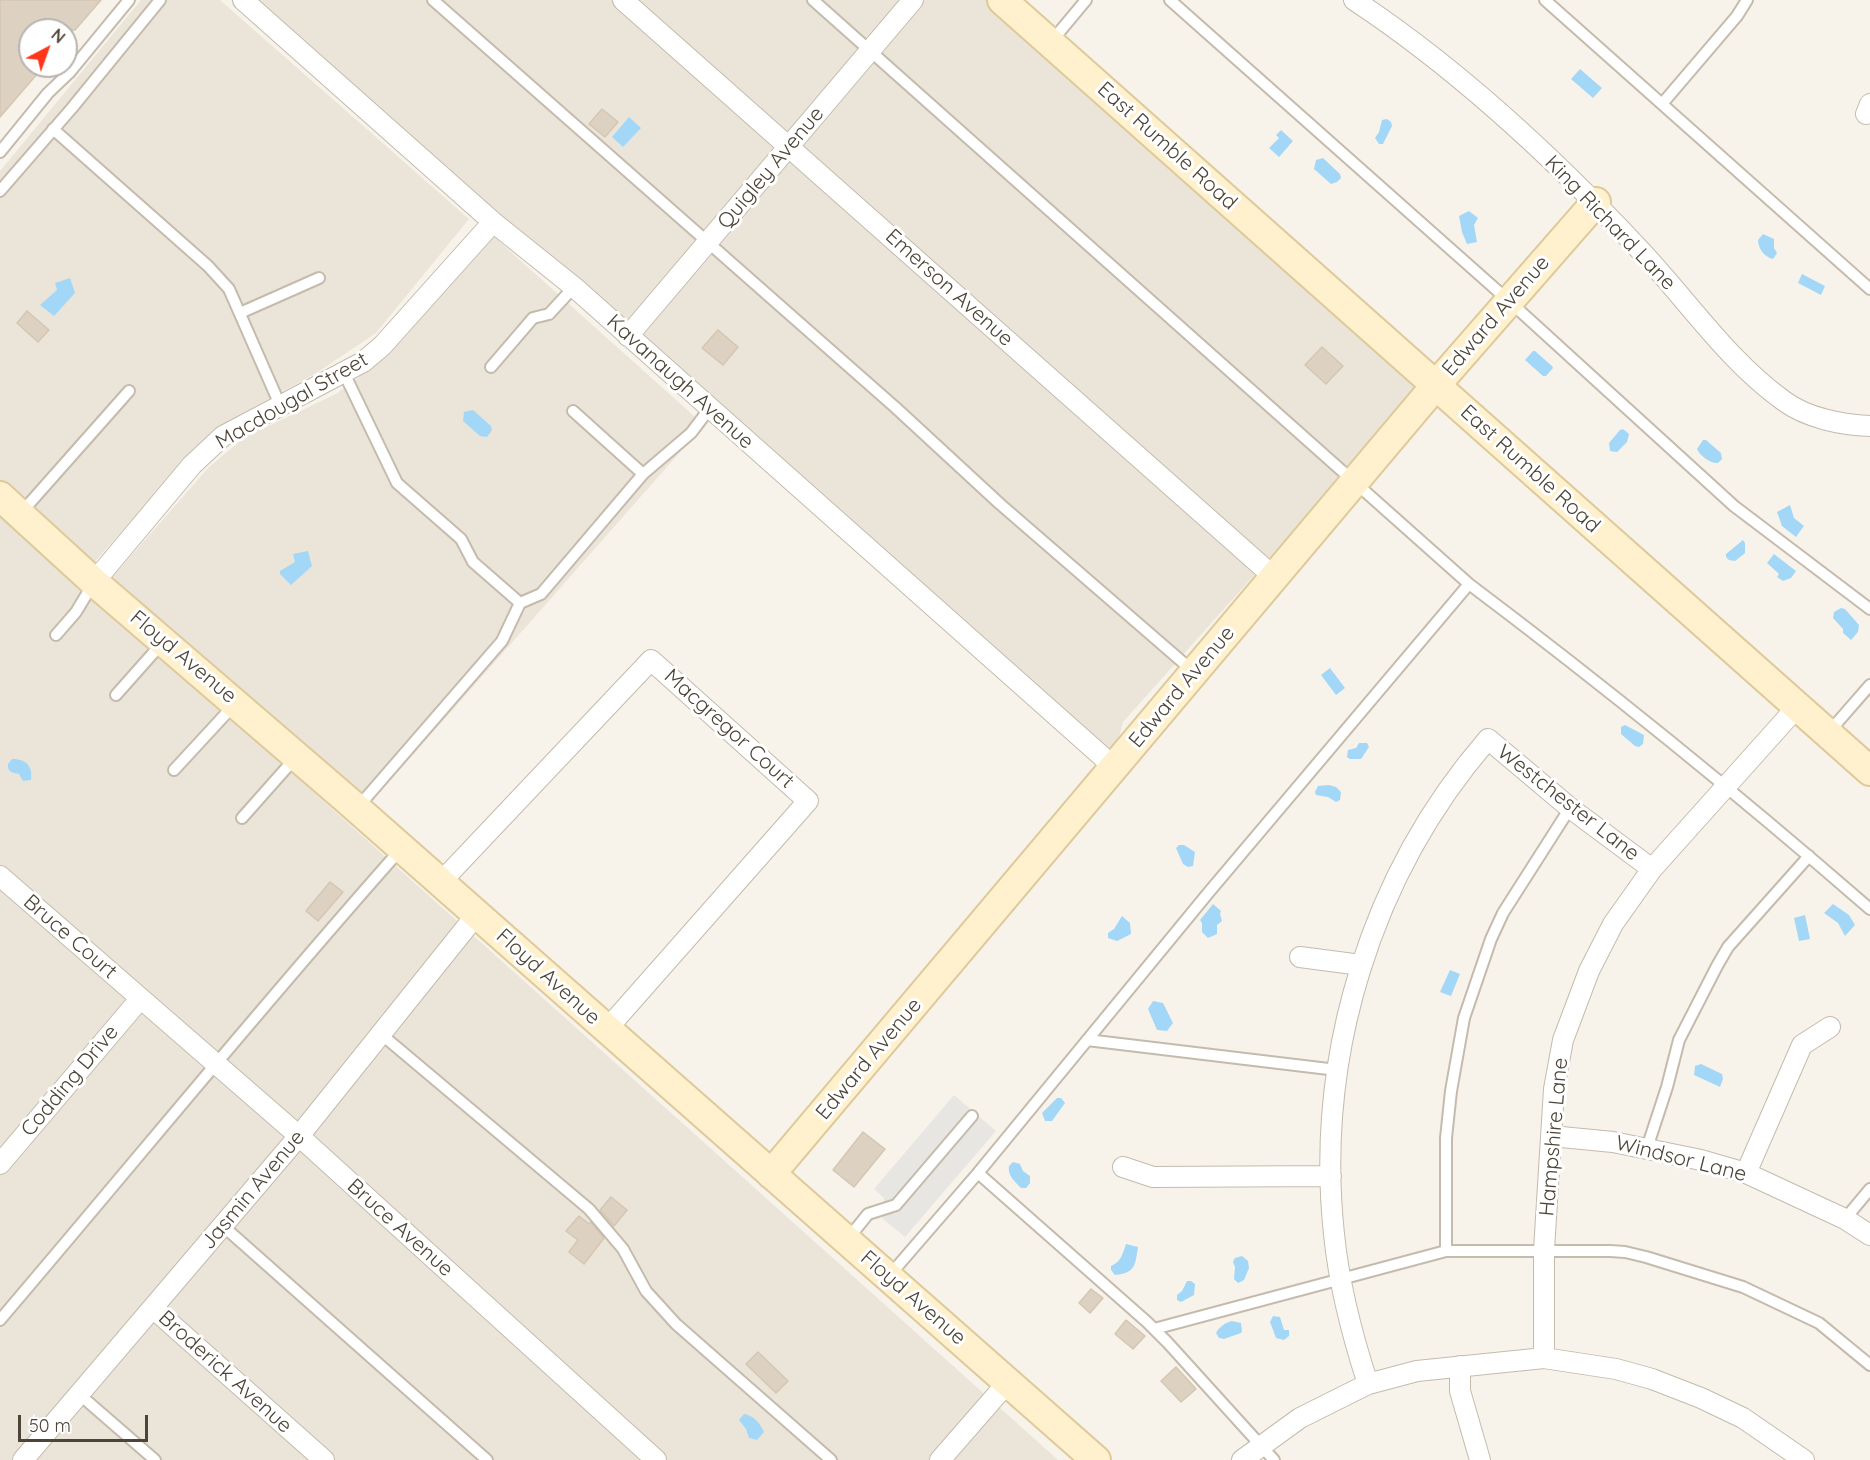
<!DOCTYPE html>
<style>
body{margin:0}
#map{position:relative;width:1870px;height:1460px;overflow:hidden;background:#f7f3eb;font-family:Quicksand,sans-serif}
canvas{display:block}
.north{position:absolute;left:18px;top:18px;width:60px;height:60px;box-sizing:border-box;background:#fff;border:2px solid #b7b4af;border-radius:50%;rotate:41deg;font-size:16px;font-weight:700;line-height:24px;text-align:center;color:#4c4437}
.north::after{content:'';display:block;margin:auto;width:21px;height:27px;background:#ff361a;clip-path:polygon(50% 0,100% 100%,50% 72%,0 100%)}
.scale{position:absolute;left:18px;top:1415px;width:130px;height:27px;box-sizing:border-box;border:3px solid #4c4437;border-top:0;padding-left:8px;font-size:18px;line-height:21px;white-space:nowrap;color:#4c4437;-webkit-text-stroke:4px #fff;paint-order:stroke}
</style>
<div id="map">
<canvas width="1870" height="1460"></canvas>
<div class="north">N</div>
<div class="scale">50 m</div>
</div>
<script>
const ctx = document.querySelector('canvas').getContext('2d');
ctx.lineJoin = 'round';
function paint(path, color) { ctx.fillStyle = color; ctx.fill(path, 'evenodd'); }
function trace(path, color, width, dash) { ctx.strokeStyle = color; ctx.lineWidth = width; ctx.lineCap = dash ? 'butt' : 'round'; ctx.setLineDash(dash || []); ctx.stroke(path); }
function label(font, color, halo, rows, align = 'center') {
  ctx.font = font + ' Quicksand,sans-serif'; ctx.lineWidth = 6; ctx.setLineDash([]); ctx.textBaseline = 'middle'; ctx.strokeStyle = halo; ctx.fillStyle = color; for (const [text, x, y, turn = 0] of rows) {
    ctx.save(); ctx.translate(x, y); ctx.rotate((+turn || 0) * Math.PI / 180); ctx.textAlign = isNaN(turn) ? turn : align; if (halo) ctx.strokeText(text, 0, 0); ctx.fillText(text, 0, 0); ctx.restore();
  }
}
paint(new Path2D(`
 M141,0H220L469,219L376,333L318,372L214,429L90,567L0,485V171Z
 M257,0H989L1424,385L1123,722L1114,756Z
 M492,235L704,425L366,808L108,582L209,467L245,437L336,394L388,355Z
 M0,511L1058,1460H0Z`), '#ebe5d9');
paint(new Path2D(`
 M954,1095L996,1131L905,1237L882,1218L884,1198L874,1189Z`), '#e8e6e2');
paint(new Path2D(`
 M1580,69L1602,88L1593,98L1571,79Z
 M629,117L641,128L623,147L612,137Z
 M1387,119L1391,122L1392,126L1383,144H1379L1375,138L1379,132L1382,120Z
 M1281,130L1293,141L1279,157L1269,148L1279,138L1276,135Z
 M1323,158L1340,174L1341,178L1337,182L1331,184L1314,169L1316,160Z
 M1469,211L1478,218L1474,225L1477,242L1467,244L1462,232L1459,216Z
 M1763,234L1774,239V248L1777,253L1773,259C1764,257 1758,248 1758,240Z
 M1802,274L1825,286L1821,295L1798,283Z
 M70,278L75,293L54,316L40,305L57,290L55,283Z
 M1533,351H1535L1552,366L1553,368L1546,376H1543L1525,360Z
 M473,410L491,426L492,430L487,437L480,436L463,421L464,412Z
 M1623,429L1629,434L1627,442L1617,452L1610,451L1609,443L1620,430Z
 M1703,440H1706L1721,453L1722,459L1718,463C1711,464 1700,456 1697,449Z
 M1790,505L1794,518L1804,526L1796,537L1782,526L1777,512Z
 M1743,540L1745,543V553L1735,561L1729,560L1726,557V554Z
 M308,551L312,566L291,585L280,574V571L295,562L293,554Z
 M1774,554L1796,571L1791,578L1783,581L1777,577L1779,574L1767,563Z
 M1841,608L1845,609L1859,625L1858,632L1851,640L1843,633V629L1833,618L1834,612Z
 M1330,668L1345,688L1336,695L1321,675Z
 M1625,725L1644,735L1643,744L1639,747L1635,746L1621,734V727Z
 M1359,743H1367L1369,747L1361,759H1350L1347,757L1348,750L1356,748Z
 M12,759C26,759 33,766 31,780L23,781L19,774C13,773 7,772 8,764Z
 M1329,785L1336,787L1341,792L1340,800L1336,802L1328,797L1316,795L1315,792L1318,786Z
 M1179,845H1184L1195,852L1193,866L1188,867L1183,864L1176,848Z
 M1213,904L1221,911L1220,914L1222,921L1217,925V934L1208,938L1202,932V923L1200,920Z
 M1833,904L1849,915L1855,925L1845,936L1838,923L1824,913Z
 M1805,915L1810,939L1799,941L1794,918Z
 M1122,916L1130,923L1131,934L1117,941L1108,938V933L1114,929Z
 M1450,970L1460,974L1451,996L1440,992Z
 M1153,1001L1163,1003L1173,1023L1167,1031L1157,1030L1148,1009Z
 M1701,1064L1722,1074L1723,1079L1720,1087L1694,1075L1695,1066Z
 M1057,1098H1061L1065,1103L1052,1121H1045L1042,1113Z
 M1013,1162L1020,1164L1023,1171L1030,1176V1183L1026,1188H1021C1015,1182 1007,1175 1009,1166Z
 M1126,1244L1138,1247C1135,1265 1136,1273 1115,1275L1111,1270V1266C1121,1262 1123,1253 1126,1244Z
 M1242,1256L1248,1261L1249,1268L1244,1280L1238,1283L1234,1279L1235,1267L1233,1262L1235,1258Z
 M1187,1281H1191L1195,1284L1194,1295L1181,1302L1177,1300V1295L1182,1291Z
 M1273,1316L1280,1317L1284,1330H1289V1336L1284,1340L1276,1338L1270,1322Z
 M1232,1321L1241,1323L1242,1331L1241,1333L1224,1339L1219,1338L1216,1333C1220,1326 1225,1323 1232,1321Z
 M744,1414C753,1415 760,1423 764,1432L757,1440L749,1438L746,1429L739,1420Z`), '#a3d7f8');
const building = new Path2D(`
 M0,0H101L75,30H30V66H44L0,117Z
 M602,109L618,122L605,137L589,124Z
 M27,311L49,330L38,342L17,323Z
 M718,330L738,347L723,365L702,348Z
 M1322,347L1343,366L1326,384L1305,365Z
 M330,882L343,892L318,921L306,911Z
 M863,1132L885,1149L854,1187L833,1170Z
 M611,1197L627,1210L614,1226L600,1210Z
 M579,1216L589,1224L591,1222L604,1238L584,1264L569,1252L578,1240L566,1231Z
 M1091,1289L1103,1298L1090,1313L1079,1303Z
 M1126,1320L1145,1336L1133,1349L1115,1334Z
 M758,1352L788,1381L776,1393L746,1364Z
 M1176,1367L1196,1389L1181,1402L1161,1381Z`);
paint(building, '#ddd2c2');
trace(building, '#d5c6b1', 1.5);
const lane = new Path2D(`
 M433,0L896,408L1000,504L1194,672
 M813,0L1469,584C1607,688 1740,796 1870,909
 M1170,0L1509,301L1734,506L1870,609
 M1545,0L1870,289
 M1051,42L1086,0
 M1662,104L1737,16L1747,0
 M53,129L208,266L229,289L280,405
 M0,152L48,93L69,73L129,0
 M0,191L72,108L160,0
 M240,313L319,278
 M491,367L533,318L549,314L574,287
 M344,373L397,483L461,539L473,562L520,603
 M573,411L643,474
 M20,514L129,391
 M56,635L76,612L94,582
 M116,695L163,642
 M1829,732L1870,685
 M174,770L234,705
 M358,807L502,641L520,603L541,594L643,474L691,433L710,408
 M242,818L297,756
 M381,1034L589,1209L623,1249L646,1291L676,1324L831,1460
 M1087,1040L1337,1070
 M1647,1148L1667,1087L1679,1040L1717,966L1728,947L1809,856
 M978,1173L1147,1322L1168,1343L1274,1460
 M1845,1219L1870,1189
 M223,1226L487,1460
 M847,1240L868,1214L896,1205L972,1116
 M1446,1251H1610L1625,1252L1646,1257L1743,1287L1819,1323L1870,1365
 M889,1276L978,1173L1209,892L1469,584
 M0,1320C134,1163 264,1003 401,849
 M1154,1329L1446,1251V1138L1451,1091L1464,1018L1491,939L1503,913L1570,808
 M79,1394L155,1460`);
const street = new Path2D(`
 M243,0L493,222L574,287L1114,767
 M623,0L1274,577
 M1354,0C1460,70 1554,158 1640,250C1688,301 1727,360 1784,401C1807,418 1842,425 1870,426
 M1866,114L1870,104
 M628,336L913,0
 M94,582L192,465L223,436L363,362L382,346L493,222
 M0,876L299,1136L656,1460
 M440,883L651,660L808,801L607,1029
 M1300,957L1361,965
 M1551,1136L1613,1142L1701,1160L1746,1173L1845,1219L1870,1235
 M0,1164L140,999
 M1123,1167L1153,1177L1331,1176
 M1746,1173L1802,1045L1830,1027
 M153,1308L324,1460
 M1544,1358V1250L1554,1089L1563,1040L1589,971L1613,924L1652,869L1797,707
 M1460,1366V1391L1480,1460
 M1368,1384C1352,1335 1339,1285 1334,1234C1315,1056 1371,874 1488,739L1570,808L1652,869
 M23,1460L299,1136L477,914
 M940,1460L1008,1382
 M1242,1460L1300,1418L1368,1384L1417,1371L1544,1358L1616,1369L1652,1379L1701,1398L1743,1418L1804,1460`);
const secondary = new Path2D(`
 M1002,0L1870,771
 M0,496L94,582L346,799L1096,1460
 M771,1174L1436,385L1596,202`);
trace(lane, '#c4bbac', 14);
trace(street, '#c4bbac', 22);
trace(secondary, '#dec999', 32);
trace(lane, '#fff', 10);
trace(street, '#fff', 20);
trace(secondary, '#fff1cd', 28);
label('21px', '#4c4437', '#fff', [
 ["East Rumble Road",1167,146,42],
 ["Quigley Avenue",771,168,-50],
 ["King Richard Lane",1610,223,46],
 ["Emerson Avenue",949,288,42],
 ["Edward Avenue",1496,316,-49],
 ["Kavanaugh Avenue",680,382,42],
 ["Macdougal Street",292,401,-30],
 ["East Rumble Road",1530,469,42],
 ["Floyd Avenue",183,657,40],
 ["Edward Avenue",1182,687,-50],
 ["Macgregor Court",729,729,42],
 ["Westchester Lane",1568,803,38],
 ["Bruce Court",70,937,41],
 ["Floyd Avenue",548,977,42],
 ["Edward Avenue",869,1059,-50],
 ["Codding Drive",70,1081,-50],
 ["Hampshire Lane",1554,1137,-85],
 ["Windsor Lane",1681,1159,14],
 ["Jasmin Avenue",253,1190,-50],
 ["Bruce Avenue",400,1228,42],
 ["Floyd Avenue",913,1298,41],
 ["Broderick Avenue",225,1372,42]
]);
</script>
